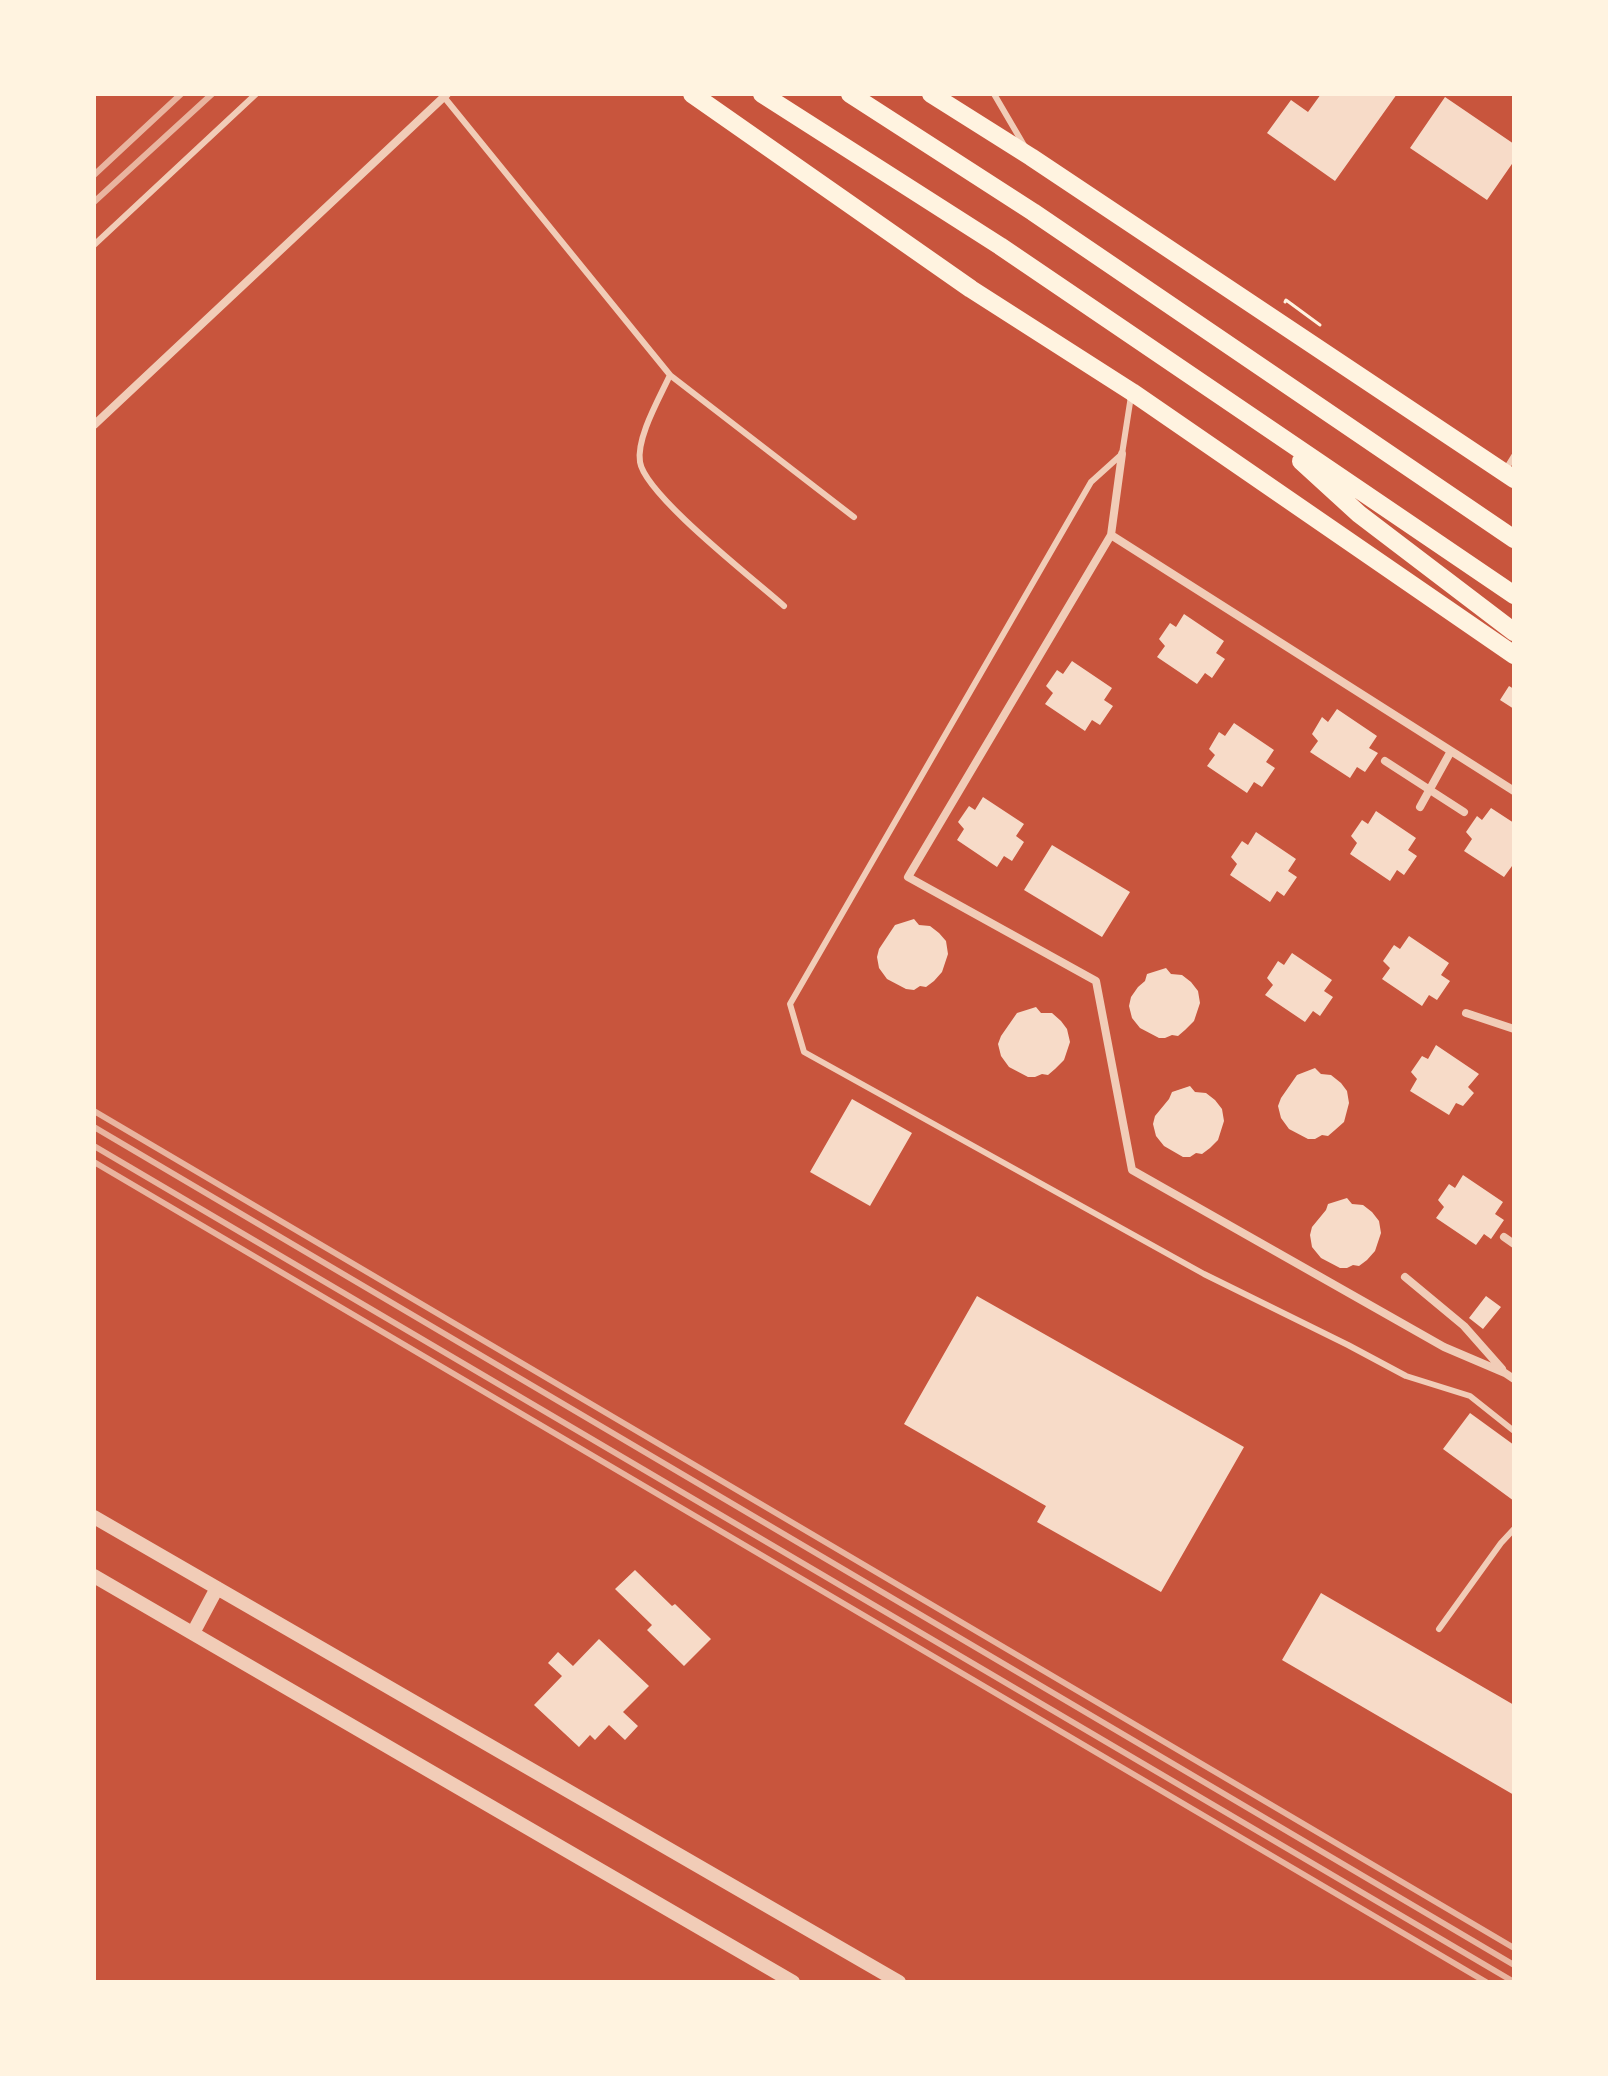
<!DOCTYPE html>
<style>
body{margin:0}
#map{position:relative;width:1608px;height:2076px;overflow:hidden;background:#c8553d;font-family:"Fira Sans Condensed",sans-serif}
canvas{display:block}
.frame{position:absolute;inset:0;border:96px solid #fff3e0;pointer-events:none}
</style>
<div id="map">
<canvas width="1608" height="2076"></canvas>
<div class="frame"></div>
</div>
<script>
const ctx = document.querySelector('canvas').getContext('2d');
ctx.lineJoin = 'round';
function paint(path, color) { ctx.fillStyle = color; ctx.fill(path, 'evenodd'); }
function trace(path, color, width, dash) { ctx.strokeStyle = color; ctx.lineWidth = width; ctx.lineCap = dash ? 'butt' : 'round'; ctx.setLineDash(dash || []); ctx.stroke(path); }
paint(new Path2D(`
 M1321,94H1397L1335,181L1267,133L1291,100L1308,112Z
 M1445,97L1514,144V161L1487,200L1410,148Z
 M1184,614L1224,641L1216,653L1225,659L1212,678L1205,673L1197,684L1157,657L1165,646L1159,639L1170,623L1176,627Z
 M1072,661L1112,688L1104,700L1113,706L1100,725L1092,720L1085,731L1045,704L1053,693L1046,686L1057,670L1063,674Z
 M1509,686L1514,689V709L1500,700Z
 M1337,709L1377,736L1369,748L1378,753L1365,772L1357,767L1350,778L1310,752L1318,741L1312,734L1322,717L1328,722Z
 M1234,723L1274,750L1266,762L1275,768L1262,787L1254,782L1247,793L1207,766L1215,755L1209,749L1219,732L1225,736Z
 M983,797L1024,824L1016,836L1024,842L1012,861L1004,856L997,867L957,840L964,829L958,822L969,806L975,810Z
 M1491,808L1514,823V868L1512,866L1504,877L1464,851L1472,839L1466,832L1477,816L1482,820Z
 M1376,811L1416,838L1408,850L1417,856L1404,875L1397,870L1390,881L1350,854L1357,843L1351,836L1362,820L1368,824Z
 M1256,832L1296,859L1288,871L1297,877L1284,896L1277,891L1270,902L1230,875L1237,864L1231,857L1242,841L1248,845Z
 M1052,845L1130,892L1102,937L1024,890Z
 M914,919L919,925L930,926L939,933L946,941L948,954L942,972L934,981L926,987L920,986L914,990L906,989L887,979L879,968L877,957L879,949L895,925Z
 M1409,936L1449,963L1441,975L1450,981L1437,1000L1429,995L1422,1006L1382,979L1390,968L1383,961L1394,945L1400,949Z
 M1292,953L1332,980L1324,991L1333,997L1320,1016L1313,1011L1305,1022L1265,995L1273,985L1267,978L1278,961L1284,965Z
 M1166,968L1171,974L1182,975L1191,982L1198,991L1200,1003L1194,1021L1185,1030L1178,1036L1172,1035L1165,1038H1159L1140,1028L1132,1018L1129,1006L1131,997L1138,987L1145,981L1147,974Z
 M1036,1007L1041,1013H1052L1061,1021L1067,1029L1070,1042L1064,1060L1055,1069L1048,1075L1042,1074L1035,1077H1028L1009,1067L1001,1056L998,1044L1001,1036L1017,1013Z
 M1436,1045L1479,1074L1468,1087L1474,1093L1463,1106L1456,1103L1449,1115L1410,1091L1417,1079L1411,1072L1422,1056L1428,1059Z
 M1315,1068L1321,1074L1331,1075L1341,1083L1347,1091L1349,1103L1344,1122L1335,1130L1328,1136L1322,1135L1315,1139H1308L1289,1129L1281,1118L1278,1106L1281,1098L1297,1075Z
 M1190,1086L1195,1092L1206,1093L1215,1100L1222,1109L1224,1121L1218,1140L1210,1148L1202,1154L1196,1153L1190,1157H1183L1164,1146L1156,1136L1153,1124L1155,1116L1169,1099L1172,1092Z
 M852,1099L912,1133L870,1206L810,1172Z
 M1463,1175L1503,1202L1495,1214L1504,1220L1491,1239L1484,1234L1476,1245L1436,1218L1444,1207L1438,1200L1449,1184L1455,1188Z
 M1347,1198L1352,1204L1363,1205L1372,1212L1379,1221L1381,1233L1375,1251L1367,1260L1359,1266L1353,1265L1347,1268H1340L1321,1258L1312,1247L1310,1235L1312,1227L1326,1210L1328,1204Z
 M977,1296L1244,1447L1161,1592L1037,1522L1046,1506L904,1424Z
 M1486,1296L1501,1307L1483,1329L1469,1318Z
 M1470,1413L1514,1445V1501L1443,1449Z
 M635,1570L672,1606L675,1604L711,1639L684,1666L647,1630L652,1625L615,1589Z
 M1321,1593L1514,1705V1795L1282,1660Z
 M599,1639L649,1686L623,1712L638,1726L625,1740L609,1725L595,1740L590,1735L579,1747L534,1705L562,1676L548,1663L558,1652L573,1666Z`), '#f7dbc8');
trace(new Path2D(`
 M1285,302L1286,300L1320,325`), '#fff3e0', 3);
trace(new Path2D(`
 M994,94L1025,147
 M444,97L670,375L854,517
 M94,245L256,94
 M670,375C660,397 636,438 640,462C645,495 755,580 784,606
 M1131,396L1122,454L1091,482L790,1004L804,1052L1204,1274L1348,1345L1406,1376L1470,1396L1514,1431
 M1506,469L1514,456
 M1439,1629L1501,1543L1514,1529`), '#f1ccb7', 6);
trace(new Path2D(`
 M94,425L447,94
 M1122,454L1111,535L908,877L1096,981L1132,1170L1444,1347L1505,1373L1514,1379
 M1111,535L1514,791
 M1385,761L1464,812
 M1420,807L1451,751
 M1466,1013L1514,1029
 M1504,1237L1514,1244
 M1405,1277L1464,1326L1502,1369`), '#f1ccb7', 8);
trace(new Path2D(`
 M94,1517L899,1982
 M94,1576L793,1982
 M193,1633L217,1588`), '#f1ccb7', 14);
trace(new Path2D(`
 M692,94L971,289L1132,392L1514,655
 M931,94L1031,157L1514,479`), '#fff3e0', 18);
trace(new Path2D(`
 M762,94L1000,246L1514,595
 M850,94L1033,212L1514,539
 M1301,461L1359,514L1514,632`), '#fff3e0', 18);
trace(new Path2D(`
 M94,175L181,94
 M94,202L212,94
 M94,1111L1514,1948
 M94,1127L1514,1965
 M94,1146L1514,1982
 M94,1162L1486,1982`), '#e9b49f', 6);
</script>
